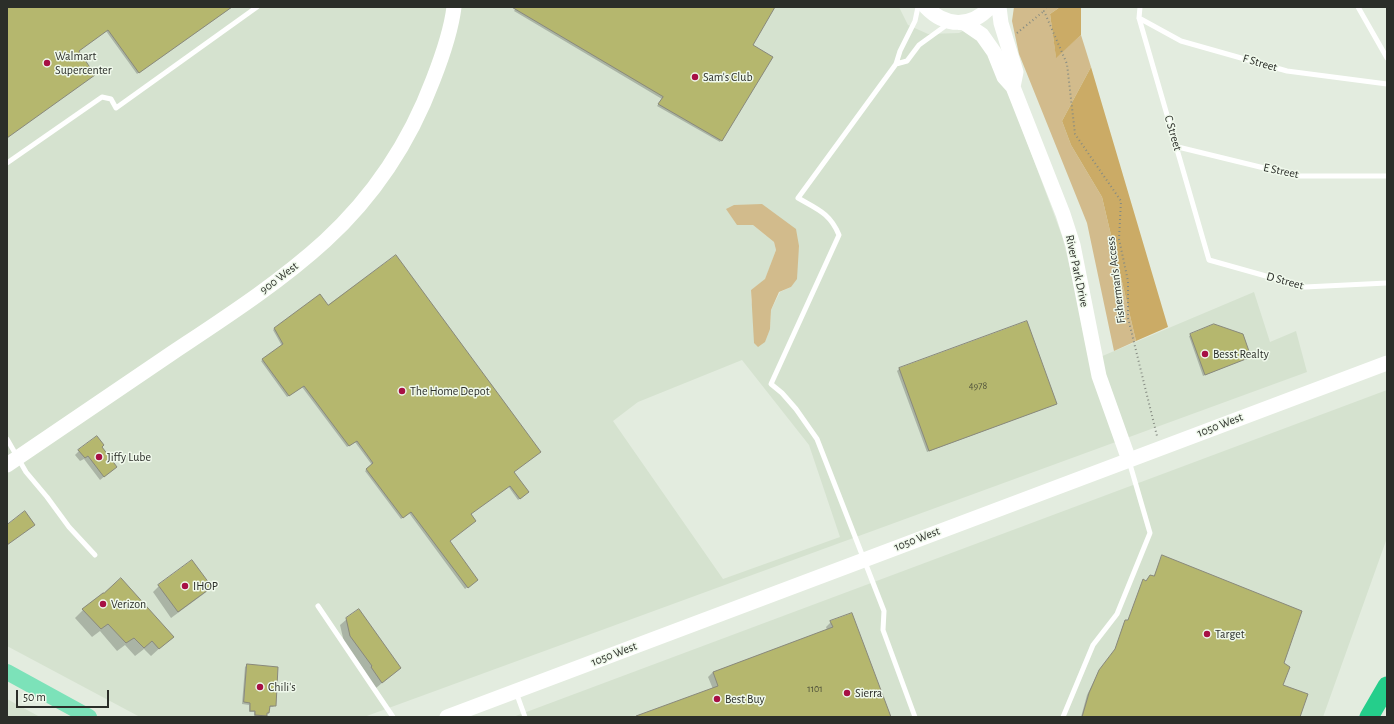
<!DOCTYPE html>
<style>
body{margin:0}
#map{position:relative;width:1394px;height:724px;overflow:hidden;background:#e3ecdf;font-family:"Alegreya Sans",sans-serif}
canvas{display:block}
.frame{position:absolute;inset:0;border:8px solid #2b2e29;pointer-events:none}
.scale{position:absolute;left:16px;top:690px;width:93px;height:18px;box-sizing:border-box;border:2px solid #2b2e29;border-top:0;padding-left:5px;font-size:12px;line-height:14px;white-space:nowrap;color:#2b2e29;-webkit-text-stroke:3px #f0f9ec;paint-order:stroke}
</style>
<div id="map">
<canvas width="1394" height="724"></canvas>
<div class="frame"></div>
<div class="scale">50 m</div>
</div>
<script>
const ctx = document.querySelector('canvas').getContext('2d');
ctx.lineJoin = 'round';
function paint(path, color) { ctx.fillStyle = color; ctx.fill(path, 'evenodd'); }
function trace(path, color, width, dash) { ctx.strokeStyle = color; ctx.lineWidth = width; ctx.lineCap = dash ? 'butt' : 'round'; ctx.setLineDash(dash || []); ctx.stroke(path); }
function label(font, color, halo, rows, align = 'center') {
  ctx.font = font + ' "Alegreya Sans",sans-serif'; ctx.lineWidth = 3; ctx.setLineDash([]); ctx.textBaseline = 'middle'; ctx.strokeStyle = halo; ctx.fillStyle = color; for (const [text, x, y, turn = 0] of rows) {
    ctx.save(); ctx.translate(x, y); ctx.rotate((+turn || 0) * Math.PI / 180); ctx.textAlign = isNaN(turn) ? turn : align; if (halo) ctx.strokeText(text, 0, 0); ctx.fillText(text, 0, 0); ctx.restore();
  }
}
paint(new Path2D(`
 M7,7H899L908,25L928,34L959,33L975,25L999,67L1062,236L1093,360L1254,292L1270,342L1296,331L1307,372L364,717H140L7,646ZM753,225L799,246L791,287L780,292L771,310L770,329L753,309L751,300V290L765,280L776,250L774,242ZM742,360L809,445L840,537L723,579L613,421L638,402Z
 M1387,390V538L1323,717H513Z
 M7,699L40,717H7Z`), '#d5e2cf');
paint(new Path2D(`
 M1014,7H1060L1050,14L1056,57L1081,35L1091,67L1062,121L1071,145L1102,197L1136,341L1114,351L1087,223L1019,54L1012,21Z
 M762,204L796,229L799,246L797,279L791,287L779,292L771,310L770,329L765,342L758,347L754,343L751,290L765,279L776,250L774,242L753,225H737L726,209L734,205Z`), '#d2bb8c');
paint(new Path2D(`
 M1060,7H1081V35L1056,58L1050,14Z
 M1091,67L1168,327L1136,341L1102,197L1071,145L1062,121Z`), '#cbab66');
paint(new Path2D(`
 M7,7H232L137,74L106,31L78,51L7,137Z
 M517,7H774L752,45L721,140L720,142L657,106L662,99L514,11Z
 M328,306L513,472L526,494L518,500L508,486L470,514L449,541L475,581L465,589L409,513L401,519L365,471L372,465L355,442L347,447L302,387L287,397L261,361L282,346L273,330L275,328Z
 M1027,323L1056,404L1054,405L927,452L897,371L899,369Z
 M1191,335L1249,357L1203,376L1189,336Z
 M101,447L116,467L100,480L84,459L80,461L75,455L79,451Z
 M1162,556L1283,664L1282,686L1299,717H1081L1087,695L1098,673L1114,652L1124,623L1128,621L1146,582L1154,577Z
 M192,562L211,587L205,593L171,618L153,592L159,586Z
 M83,610L173,636L151,656L144,649L135,656L125,645L117,651L100,631L92,637L75,618Z
 M347,619L400,668L376,688L365,674L366,673L344,642L340,625Z
 M831,622L890,717H641L713,689L708,677L713,672L827,630L826,627Z
 M247,665L275,705L273,707H269L268,712L265,717H254V712H249V705L242,704L245,667Z`), '#0003');
const building = new Path2D(`
 M7,7H232L139,73L108,30L79,51L95,75L7,138Z
 M512,7H775L753,45L773,57L722,141L658,104L663,97Z
 M396,255L541,452L514,472L529,492L520,499L510,486L471,514L476,521L450,541L478,580L468,588L411,512L403,518L366,469L373,463L357,441L349,446L304,386L289,396L262,359L283,344L274,328L320,294L328,305Z
 M1027,321L1057,404L929,451L899,368Z
 M1214,324L1243,334L1251,357L1205,375L1190,334Z
 M97,436L104,445L102,447L117,467L104,477L88,456L85,458L78,450Z
 M25,511L35,525L7,545V525Z
 M1162,555L1302,611L1284,663L1290,667L1283,685L1308,694L1300,717H1082L1089,693L1099,670L1115,649L1125,620H1128L1143,579L1146,581L1150,575L1154,576Z
 M192,560L212,587L178,612L158,585Z
 M121,578L174,637L159,649L152,641L144,648L134,638L126,643L108,624L101,629L82,609L103,593H104Z
 M359,609L401,668L382,683L371,667L372,666L350,636L346,618Z
 M852,613L891,717H636V716L718,686L713,672L833,627L830,621Z
 M247,664L278,667L276,706H270L269,713H267V716L255,715V711H250V703L244,702Z`);
paint(building, '#b5b76e');
trace(building, '#89897c', 1);
trace(new Path2D(`
 M1046,7L1044,11L1067,64L1075,134L1121,201L1119,239L1128,281V318L1157,436
 M1017,33L1044,11`), '#858b82', 2, [1, 3]);
trace(new Path2D(`
 M1140,7L1139,18L1209,260L1305,287L1387,283
 M1358,7L1387,58
 M1139,18L1181,41L1287,71L1387,84
 M896,64L907,61L919,45L948,24
 M1178,147L1297,176H1387
 M7,163L102,97L111,99L116,108L257,7
 M7,439L26,472L47,497L69,527L95,555
 M318,606L393,717
 M516,692L525,717
 M915,717L883,630L884,611L817,439L796,409L782,393L771,384L839,235C830,213 817,209 798,198L896,64L900,51L915,21L918,7
 M1063,717L1093,645L1117,614L1150,533L1129,461`), '#fff', 5);
trace(new Path2D(`
 M926,7C945,27 971,28 990,7
 M999,7L1001,23L1016,72L1013,87
 M963,22L982,35L994,52L1004,77L1013,87L1063,214L1073,245L1099,376L1129,460
 M7,465C62,428 117,390 172,353C223,319 279,283 325,241C373,197 410,141 433,80C442,57 451,32 454,7
 M447,717L1387,363`), '#fff', 15);
trace(new Path2D(`
 M7,672L89,717`), '#7ce2b9', 16);
trace(new Path2D(`
 M1369,717L1387,686`), '#25ce8b', 19);
for (const [x, y, r, color] of [
 [47,63,4,"#a71045"],
 [695,77,4,"#a71045"],
 [1205,354,4,"#a71045"],
 [402,391,4,"#a71045"],
 [99,457,4,"#a71045"],
 [185,586,4,"#a71045"],
 [103,604,4,"#a71045"],
 [1207,634,4,"#a71045"],
 [260,687,4,"#a71045"],
 [847,693,4,"#a71045"],
 [717,699,4,"#a71045"]
]) { const dot = new Path2D(); dot.arc(x, y, r, 0, 2 * Math.PI); ctx.fillStyle = color; ctx.fill(dot); trace(dot, '#f0f9ec', 1.5); }
label('10px', '#4e503a', null, [
 ["4978",978,386],
 ["1101",815,689]
]);
label('12px', '#2b2e29', '#f0f9ec', [
 ["Walmart",55,56],
 ["Supercenter",55,70],
 ["Sam's Club",703,77],
 ["Besst Realty",1213,354],
 ["The Home Depot",410,391],
 ["Jiffy Lube",107,457],
 ["IHOP",193,586],
 ["Verizon",111,604],
 ["Target",1215,634],
 ["Chili's",268,687],
 ["Sierra",855,693],
 ["Best Buy",725,699]
], 'left');
label('12px', '#2b2e29', '#f0f9ec', [
 ["F Street",1260,63,16],
 ["C Street",1173,133,74],
 ["E Street",1281,171,12],
 ["River Park Drive",1077,271,78],
 ["900 West",279,278,-37],
 ["Fisherman's Access",1116,280,-97],
 ["D Street",1285,281,15],
 ["1050 West",1220,425,-21],
 ["1050 West",917,539,-21],
 ["1050 West",614,654,-21]
]);
</script>
